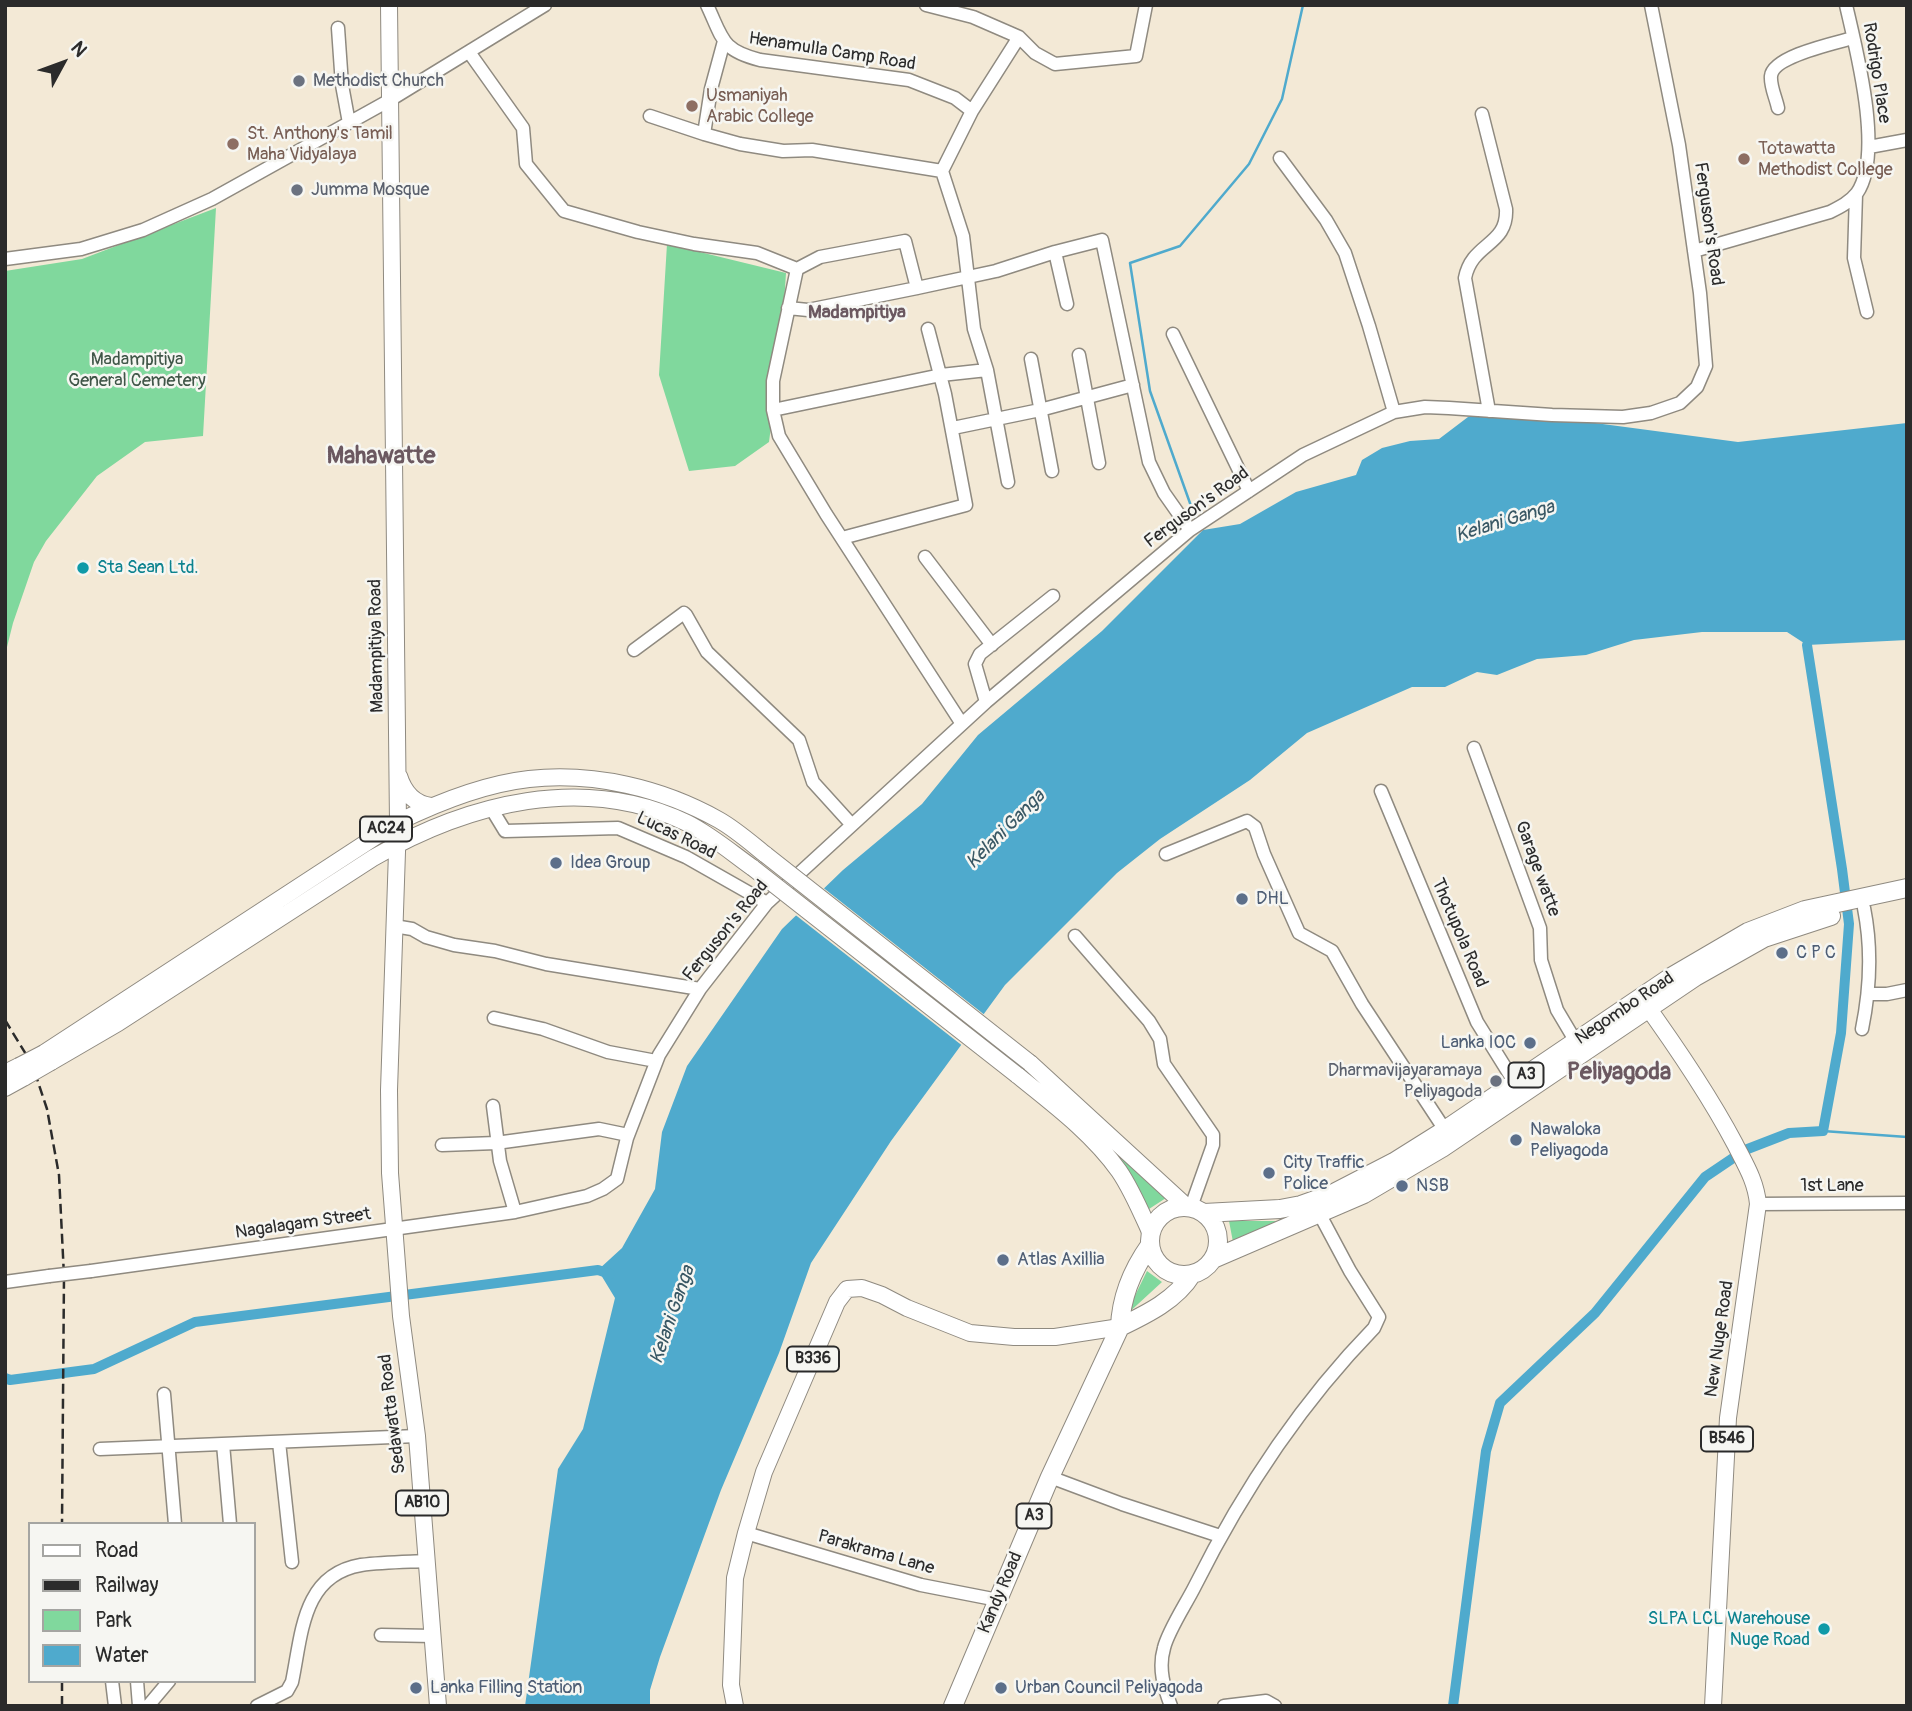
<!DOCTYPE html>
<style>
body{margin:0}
#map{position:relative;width:1912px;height:1711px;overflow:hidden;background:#f3e9d6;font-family:Pangolin,sans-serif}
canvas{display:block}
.frame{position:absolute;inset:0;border:7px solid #2b2b2b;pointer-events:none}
.legend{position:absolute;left:28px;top:1522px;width:228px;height:161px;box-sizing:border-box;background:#f6f6f2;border:2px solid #a5a5a2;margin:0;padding:9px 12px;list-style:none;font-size:21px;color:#2b2b2b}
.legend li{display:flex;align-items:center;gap:14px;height:35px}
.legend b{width:35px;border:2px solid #a5a5a2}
.north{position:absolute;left:28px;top:28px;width:70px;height:70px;-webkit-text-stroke:5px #f6f6f2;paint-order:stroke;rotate:49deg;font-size:19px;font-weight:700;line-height:28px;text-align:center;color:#2b2b2b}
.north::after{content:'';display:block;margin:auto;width:24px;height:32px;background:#2b2b2b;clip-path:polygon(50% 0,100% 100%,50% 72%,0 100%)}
</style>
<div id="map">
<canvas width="1912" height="1711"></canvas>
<div class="frame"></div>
<ul class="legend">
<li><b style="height:9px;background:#fff"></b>Road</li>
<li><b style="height:9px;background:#2b2b2b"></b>Railway</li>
<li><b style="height:19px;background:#80d89d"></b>Park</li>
<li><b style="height:19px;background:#4faacd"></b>Water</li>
</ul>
<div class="north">N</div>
</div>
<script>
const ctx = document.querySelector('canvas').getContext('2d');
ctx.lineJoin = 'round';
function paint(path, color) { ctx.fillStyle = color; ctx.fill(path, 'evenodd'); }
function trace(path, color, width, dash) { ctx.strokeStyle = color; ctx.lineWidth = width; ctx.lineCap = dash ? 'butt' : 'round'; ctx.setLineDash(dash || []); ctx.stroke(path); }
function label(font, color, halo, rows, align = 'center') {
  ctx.font = font + ' Pangolin,sans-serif'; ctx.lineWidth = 5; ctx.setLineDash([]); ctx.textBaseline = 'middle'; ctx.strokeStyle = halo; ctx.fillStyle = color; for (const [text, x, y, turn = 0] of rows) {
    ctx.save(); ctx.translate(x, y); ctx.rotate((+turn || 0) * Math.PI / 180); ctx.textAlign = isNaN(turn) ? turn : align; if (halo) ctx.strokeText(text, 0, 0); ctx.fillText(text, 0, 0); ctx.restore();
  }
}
paint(new Path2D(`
 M216,208L203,436L145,442L97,476L46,541L34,562L13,623L5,655V271L82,259Z
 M667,244L786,273L781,349L769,442L735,466L689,471L659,375Z
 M1110,1146L1166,1198L1149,1209L1132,1176Z
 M1229,1221H1281L1233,1242Z
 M1147,1271L1162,1282L1125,1316Z`), '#80d89d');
paint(new Path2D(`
 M1468,417H1550L1738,442L1907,423V640L1807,645L1787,632H1702L1634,640L1586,655L1537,659L1497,675L1477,672L1445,687H1412L1307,733L1250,780L1160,839L1117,873L1005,985L891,1141L811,1263L779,1353L721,1490L660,1657L650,1690V1706H525L558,1469L583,1429L615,1298L598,1270L622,1248L655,1189L662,1132L687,1066L782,929L843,870L922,804L978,735L1102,631L1203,530L1240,524L1296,492L1356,475L1362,460L1382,448L1410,441L1439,439Z`), '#4faacd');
paint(new Path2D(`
 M821,886L986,1016L964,1047L793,913Z`), '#f3e9d6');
trace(new Path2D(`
 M1196,520L1150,391L1130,263L1180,246L1249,164L1282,99L1303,5
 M1823,1131L1907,1137`), '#4faacd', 2.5);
trace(new Path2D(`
 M5,1378L10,1380L94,1369L195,1322L598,1270L610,1274
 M1453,1706L1486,1451L1500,1403L1595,1313L1705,1177L1745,1150L1789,1133L1823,1131L1841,1033L1849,924L1842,869L1807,645`), '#4faacd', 10);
const minor = new Path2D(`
 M707,5C723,39 721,50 760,60L909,80L955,98L972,111
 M926,5L973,17L1019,37L1035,53L1055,64L1136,56L1146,5
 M338,28L342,85L349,123
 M724,41L711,89L704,134L740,144L783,151L812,150L942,171
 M469,52L523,128L526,164L564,211L638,232L694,244L757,253L797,269L773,381V410L779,436L826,514L962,724
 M1778,108C1776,98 1770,86 1771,76C1773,56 1836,43 1853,38
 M1482,114L1506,209C1508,246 1472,242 1465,278L1489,411
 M650,116L704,134
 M1869,147L1907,140
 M1280,158L1326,220L1345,253L1369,326L1394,412
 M1856,194L1854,258L1867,312
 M1694,251L1830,212C1840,207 1850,202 1857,193C1884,154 1856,49 1846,5
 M1055,252L1067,304
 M5,259L81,249L143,230L212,199L390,100L545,5
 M797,269L820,257L905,241L917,288
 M788,308L808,310L917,288L996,271L1055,252L1102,240L1149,462L1164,493L1190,530
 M1173,334L1249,491
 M1079,355L1099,463
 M1031,359L1052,471
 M773,410L941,375L987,370
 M953,428L1040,410L1133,385
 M1008,482L987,370L974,329L963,236L942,171L972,111L1019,37
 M842,538L966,505L945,394L928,329
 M925,557L992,645
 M634,650L684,613L686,615L707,652L799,740L813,782L852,825
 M986,702L975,664L980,654L1053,596
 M1474,748L1540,928L1541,960L1557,1010L1576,1042
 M1381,791L1477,1022L1515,1083
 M491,808L505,831L618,828L686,857L767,903
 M1166,854L1247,821L1255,827L1264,854L1299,933L1332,951L1362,1004L1445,1130
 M394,926L412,929L426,937L454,945L495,951L546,964L700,989
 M1075,936L1149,1021L1160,1039L1164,1064L1213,1135V1145L1191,1207
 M1869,994H1887L1907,990
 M494,1018L543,1029L608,1052L656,1061
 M1862,1029C1870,990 1872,948 1864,908
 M493,1106L500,1161L515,1212
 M442,1145L496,1143L599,1129L628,1135
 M1758,1204L1907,1203
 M91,1271L515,1212L587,1196L603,1189L617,1179L627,1138L659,1055L700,989L767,903L986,702L1190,530L1303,455L1394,412L1425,407L1449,408L1552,415L1623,417L1651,413L1680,403L1697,387L1706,366L1700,293L1679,145L1651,5
 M5,1282L49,1276
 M164,1394L175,1524
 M279,1442L292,1562
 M223,1444L230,1524
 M100,1449L417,1436
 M1050,1477L1122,1504L1220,1536
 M746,1533L921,1585L998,1600
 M381,1635L433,1636
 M112,1681L115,1706
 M137,1681L139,1706
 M148,1706L169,1681
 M257,1706L287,1691L292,1682C302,1634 302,1575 361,1565C383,1562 405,1562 427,1561
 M1171,1706C1164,1688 1158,1668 1164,1648C1168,1631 1186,1604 1195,1586C1242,1492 1300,1404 1374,1328L1379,1317L1350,1271L1319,1213
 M1224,1706L1266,1701L1275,1706`);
const major = new Path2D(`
 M389,5L398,822L389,1090L390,1173L401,1316L417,1436L438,1706
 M399,776C404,792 414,804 431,806
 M1641,998C1675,1045 1708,1093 1735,1144C1745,1164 1756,1181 1758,1204L1728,1418L1713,1706
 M44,1053L398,822C439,802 484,784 529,779C594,772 662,788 719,820C735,829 751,843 766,855
 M51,1062L118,1023L373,858C468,803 584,773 687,823C711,835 732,853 753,868
 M1030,1063L1187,1207
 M5,1073L19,1066
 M1017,1075C1053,1104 1092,1133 1119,1171C1132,1190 1141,1212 1151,1234
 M5,1088L25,1077
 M735,1706L731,1685L735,1578L746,1533L764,1472L837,1302L847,1289L862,1288L882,1295L907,1308L970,1333L1014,1337H1055L1120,1327`);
const highway = new Path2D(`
 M1150 1241a34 34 0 1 1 68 0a34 34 0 1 1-68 0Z
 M1204,1213L1280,1209L1301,1205L1332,1194L1394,1162L1445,1130L1671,977L1748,932L1805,910L1907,888
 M1213,1259L1364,1194L1442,1148L1695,977L1764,938L1831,916
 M1120,1327C1147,1314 1176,1300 1192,1274
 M953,1706L1050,1477L1120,1327C1121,1298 1133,1269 1150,1245`);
trace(minor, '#8f8a80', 15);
trace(major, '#8f8a80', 18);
trace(highway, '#8f8a80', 20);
trace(minor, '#fff', 12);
trace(major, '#fff', 16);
trace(highway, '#fff', 18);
trace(new Path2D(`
 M5,1020L32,1064L47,1109L59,1175L64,1276L62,1524
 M62,1681V1706`), '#2b2b2b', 2.5, [10, 5]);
const minorBridge = new Path2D(`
 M49,1276L91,1271`);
const majorBridge = new Path2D(`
 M766,855L1030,1063
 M753,868L1017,1075
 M19,1066L44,1053
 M25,1077L51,1062`);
trace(minorBridge, '#8f8a80', 15, []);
trace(majorBridge, '#8f8a80', 18, []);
trace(minorBridge, '#fff', 12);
trace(majorBridge, '#fff', 16);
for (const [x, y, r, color] of [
 [299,81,7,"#6b7280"],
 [692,106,7,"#8d6e63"],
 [233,144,7,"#8d6e63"],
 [1744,159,7,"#8d6e63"],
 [297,190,7,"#6b7280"],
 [83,568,7,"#0f9aa8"],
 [556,863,7,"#5c6f8a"],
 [1242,899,7,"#5c6f8a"],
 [1782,953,7,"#5c6f8a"],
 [1530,1043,7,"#5c6f8a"],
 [1496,1081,7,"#6b7280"],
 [1516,1140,7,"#5c6f8a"],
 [1269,1173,7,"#5c6f8a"],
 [1402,1186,7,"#5c6f8a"],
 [1003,1260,7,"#5c6f8a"],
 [1824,1629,7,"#0f9aa8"],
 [416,1688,7,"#5c6f8a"],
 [1001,1688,7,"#5c6f8a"]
]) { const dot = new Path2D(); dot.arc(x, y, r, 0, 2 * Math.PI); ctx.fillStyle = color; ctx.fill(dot); trace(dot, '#f6f6f2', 2.5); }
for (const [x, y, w] of [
 [386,829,52],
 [1526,1075,35],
 [813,1359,52],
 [1727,1439,52],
 [422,1503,52],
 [1034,1516,35]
]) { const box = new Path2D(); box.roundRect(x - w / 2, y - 12.5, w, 25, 5); ctx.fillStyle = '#f6f6f2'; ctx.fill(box); trace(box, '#2b2b2b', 2); }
label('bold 16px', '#2b2b2b', null, [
 ["AC24",386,829],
 ["A3",1526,1075],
 ["B336",813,1359],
 ["B546",1727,1439],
 ["AB10",422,1503],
 ["A3",1034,1516]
]);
label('18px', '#2b2b2b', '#f6f6f2', [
 ["Henamulla Camp Road",832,52,9],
 ["Rodrigo Place",1876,73,81],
 ["Ferguson's Road",1708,224,82],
 ["Ferguson's Road",1197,508,-36],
 ["Madampitiya Road",377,646,-91],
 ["Lucas Road",676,836,26],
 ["Garage watte",1537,869,70],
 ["Ferguson's Road",726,931,-51],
 ["Thotupola Road",1459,933,67],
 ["Negombo Road",1625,1009,-34],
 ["1st Lane",1832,1186],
 ["Nagalagam Street",303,1224,-8],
 ["New Nuge Road",1720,1339,-82],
 ["Sedawatta Road",393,1414,-97],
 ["Parakrama Lane",876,1553,16],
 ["Kandy Road",1001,1593,-67]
]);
label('18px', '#5b616d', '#f6f6f2', [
 ["Methodist Church",313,81],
 ["Jumma Mosque",311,190],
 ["Dharmavijayaramaya",1482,1071,"right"],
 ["Peliyagoda",1482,1092,"right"]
], 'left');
label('18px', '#785e54', '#f6f6f2', [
 ["Usmaniyah",706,96],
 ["Arabic College",706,117],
 ["St. Anthony's Tamil",247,134],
 ["Maha Vidyalaya",247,155],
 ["Totawatta",1758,149],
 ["Methodist College",1758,170]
], 'left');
label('18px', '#405648', '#f6f6f2', [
 ["Madampitiya",137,360],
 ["General Cemetery",137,381]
]);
label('18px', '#0d838f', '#f6f6f2', [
 ["Sta Sean Ltd.",97,568],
 ["SLPA LCL Warehouse",1810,1619,"right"],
 ["Nuge Road",1810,1640,"right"]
], 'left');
label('18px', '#4e5e75', '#f6f6f2', [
 ["Idea Group",570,863],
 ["DHL",1256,899],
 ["C P C",1796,953],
 ["Lanka IOC",1516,1043,"right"],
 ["Nawaloka",1530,1130],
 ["Peliyagoda",1530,1151],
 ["City Traffic",1283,1163],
 ["Police",1283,1184],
 ["NSB",1416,1186],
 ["Atlas Axillia",1017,1260],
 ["Lanka Filling Station",430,1688],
 ["Urban Council Peliyagoda",1015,1688]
], 'left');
label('bold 19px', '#6b5860', '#f6f6f2', [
 ["Madampitiya",857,313]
]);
label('italic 19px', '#385764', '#f6f6f2', [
 ["Kelani Ganga",1505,522,-17],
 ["Kelani Ganga",1006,830,-45],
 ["Kelani Ganga",673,1315,-71]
]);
label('bold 24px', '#6b5860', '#f6f6f2', [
 ["Mahawatte",381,457],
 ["Peliyagoda",1619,1073]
]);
</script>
